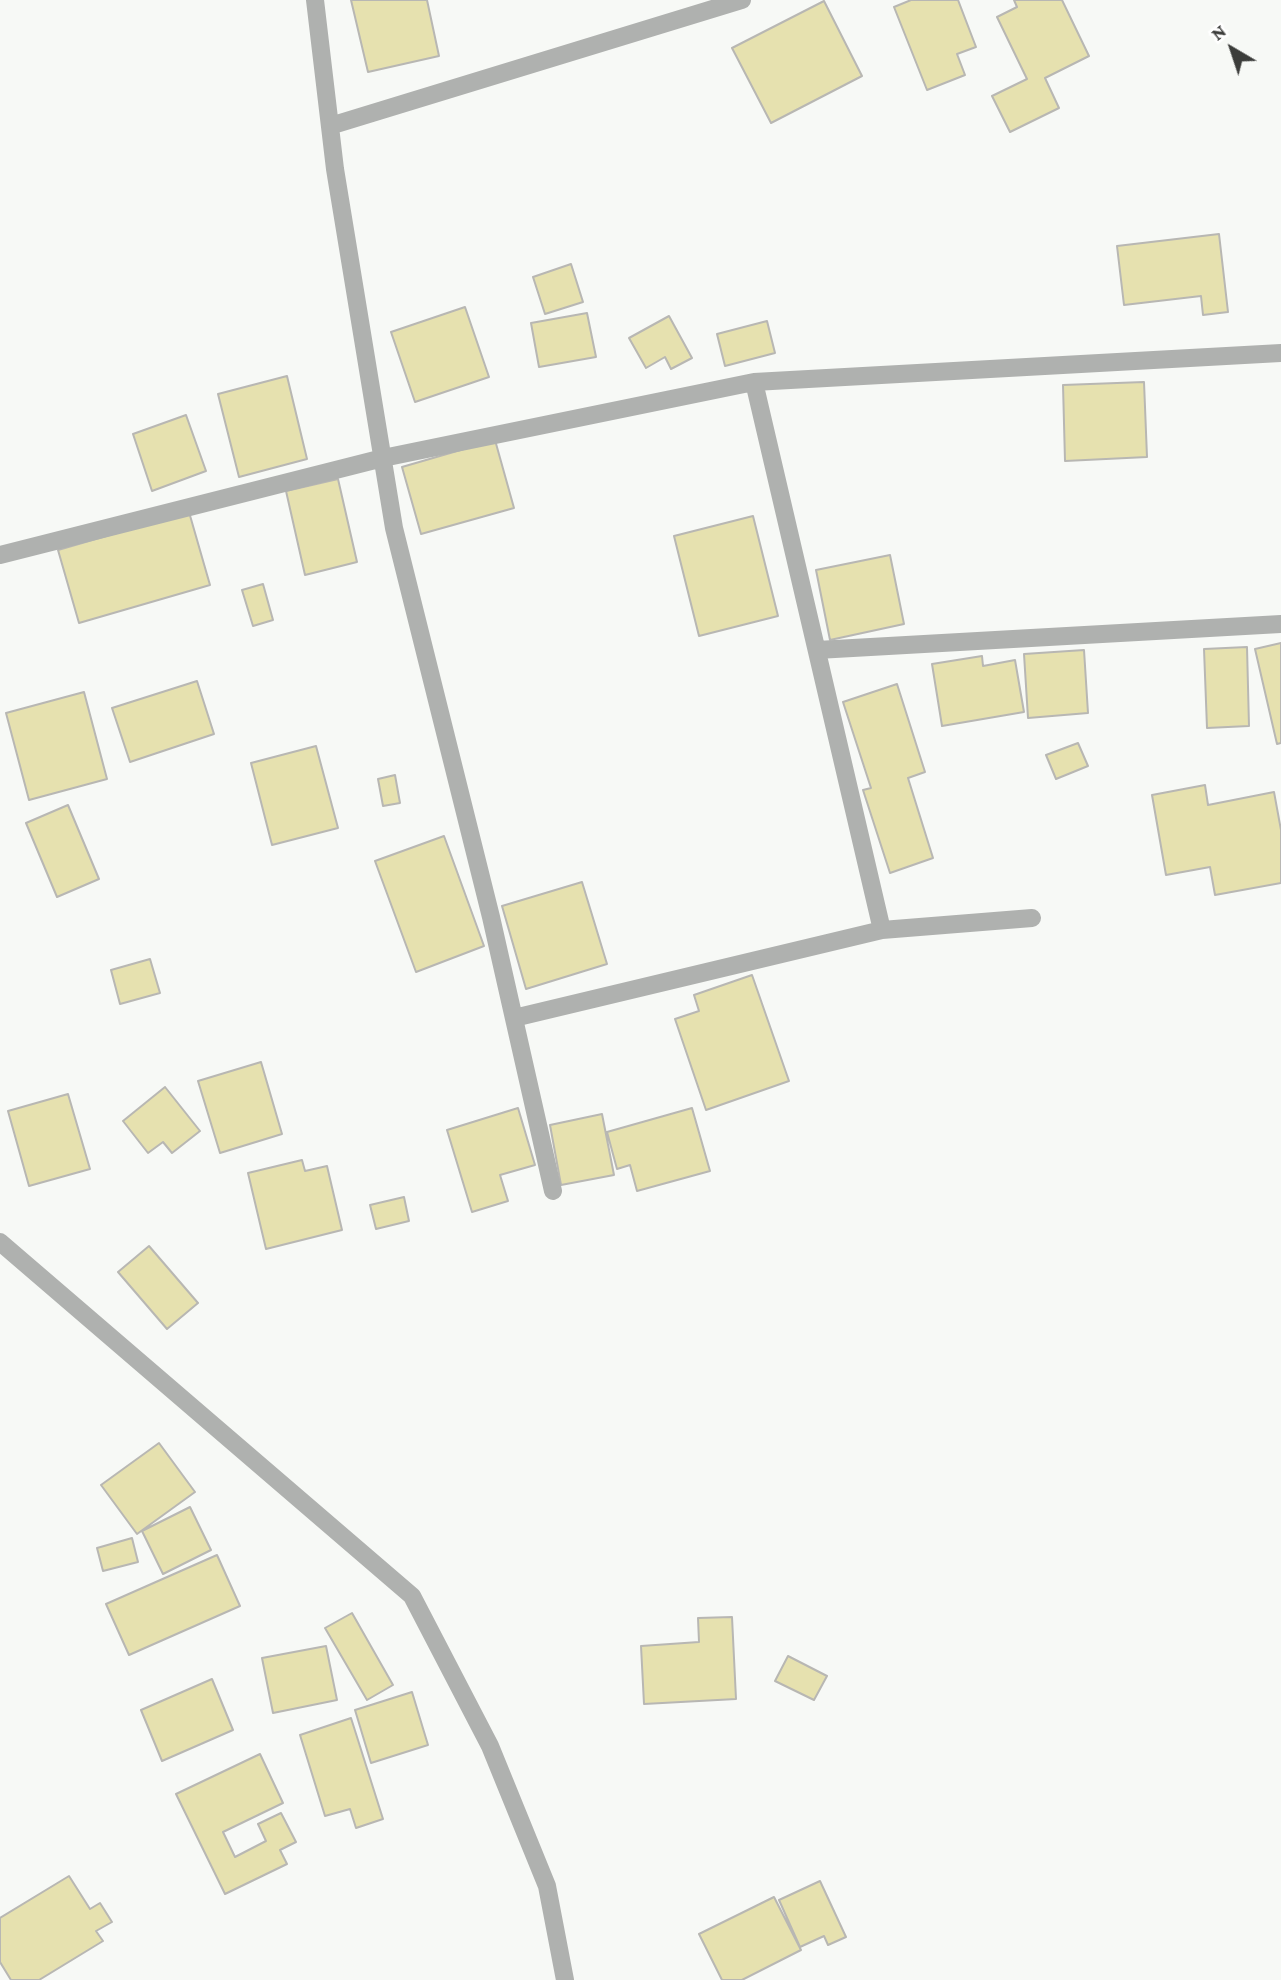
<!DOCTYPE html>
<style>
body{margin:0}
#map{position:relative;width:1281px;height:1980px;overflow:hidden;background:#f7f9f6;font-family:"Crimson Pro",serif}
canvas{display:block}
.north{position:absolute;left:1197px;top:14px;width:70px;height:70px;-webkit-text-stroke:5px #fff;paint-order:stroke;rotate:321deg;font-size:19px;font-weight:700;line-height:28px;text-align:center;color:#3c3d3b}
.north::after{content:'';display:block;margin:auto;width:24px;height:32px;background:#3c3d3b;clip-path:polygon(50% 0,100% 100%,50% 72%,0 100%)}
</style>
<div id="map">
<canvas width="1281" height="1980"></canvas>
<div class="north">N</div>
</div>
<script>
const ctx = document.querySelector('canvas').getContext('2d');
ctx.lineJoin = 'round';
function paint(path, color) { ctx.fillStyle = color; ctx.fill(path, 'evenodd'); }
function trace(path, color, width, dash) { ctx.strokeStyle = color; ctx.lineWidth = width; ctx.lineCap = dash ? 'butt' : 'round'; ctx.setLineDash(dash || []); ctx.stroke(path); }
const building = new Path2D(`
 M351,0H427L439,56L368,72Z
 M911,0H958L976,47L957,54L965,75L927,90L894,7Z
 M1014,0H1062L1089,56L1045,78L1059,108L1010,132L992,96L1027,79L997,17L1017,7Z
 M824,1L862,76L771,123L732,48Z
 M1219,234L1228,312L1203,315L1201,296L1124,305L1117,246Z
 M571,264L583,302L545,314L533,277Z
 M465,307L489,377L415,402L391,332Z
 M587,313L596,357L539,367L531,323Z
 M669,316L692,358L671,369L665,357L646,368L629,338Z
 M767,321L775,353L725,366L717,334Z
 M287,376L307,459L239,477L218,394Z
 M1144,382L1147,457L1065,461L1063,385Z
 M186,415L206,471L152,491L133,434Z
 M495,440L514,508L421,534L402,467Z
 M338,479L357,562L305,575L286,491Z
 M189,512L210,585L79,623L58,550Z
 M753,516L778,616L699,636L674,536Z
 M890,555L904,624L830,640L816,570Z
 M263,584L273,620L253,626L242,590Z
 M1281,643V743L1277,744L1255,649Z
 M1247,647L1249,726L1207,728L1204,649Z
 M1084,650L1088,713L1028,718L1024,654Z
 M982,656L983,666L1015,660L1024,712L942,726L932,664Z
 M197,681L214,734L130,762L112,708Z
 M897,684L925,772L908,778L933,858L890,873L863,790L871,788L843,702Z
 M84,692L107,779L29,800L6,713Z
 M1078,743L1088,766L1056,779L1046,755Z
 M316,746L338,828L272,845L251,763Z
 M395,775L400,803L383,806L378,779Z
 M1205,785L1208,805L1274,792L1281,830V883L1215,895L1210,867L1166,875L1152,795Z
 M68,805L99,879L57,897L26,823Z
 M444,836L484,946L416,972L375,861Z
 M582,882L607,964L526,989L502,906Z
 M150,959L160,993L120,1004L111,970Z
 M752,975L789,1081L706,1110L675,1019L699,1011L694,995Z
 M261,1062L282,1134L220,1153L198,1081Z
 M165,1087L200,1131L172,1153L163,1142L148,1153L123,1121Z
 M68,1094L90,1169L29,1186L8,1111Z
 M518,1108L535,1165L500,1175L508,1201L472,1212L447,1130Z
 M692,1108L710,1171L637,1191L630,1165L617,1169L607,1132Z
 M602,1114L614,1175L561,1185L550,1125Z
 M302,1160L305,1171L327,1166L342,1230L266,1249L248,1173Z
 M404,1197L409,1221L376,1229L370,1205Z
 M149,1246L198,1303L167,1329L118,1272Z
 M159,1443L195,1492L137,1534L101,1485Z
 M190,1507L211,1550L163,1574L142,1531Z
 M132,1538L138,1562L103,1571L97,1548Z
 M217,1555L240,1606L129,1655L106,1604Z
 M352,1613L393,1685L367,1700L325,1628Z
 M732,1617L736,1699L644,1704L641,1646L699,1642L698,1618Z
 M326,1646L337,1700L273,1713L262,1658Z
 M788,1656L827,1676L814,1700L775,1681Z
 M212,1679L233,1730L162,1761L141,1710Z
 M412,1692L428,1745L371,1763L355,1710Z
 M351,1718L383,1819L356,1828L350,1809L325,1816L300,1735Z
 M260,1754L283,1803L223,1832L235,1857L266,1841L258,1824L281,1813L296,1842L280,1850L287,1864L225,1894L176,1794Z
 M69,1876L90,1909L100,1903L112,1922L96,1931L103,1941L39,1980H11L0,1962V1918Z
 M820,1881L846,1937L828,1945L824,1936L800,1947L779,1900Z
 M774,1897L801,1950L742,1980H722L699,1934Z`);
paint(building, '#e6e1af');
trace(building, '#b8b7b3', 2);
trace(new Path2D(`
 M315,0L335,169L394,528L491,917L553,1191
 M330,126L742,0
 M754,382L1281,353
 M0,555L383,458L754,382L882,930
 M817,650L1281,624
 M514,1018L882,930L1032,918`), '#afb1af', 18);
trace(new Path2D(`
 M0,1242L412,1596L490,1746L547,1886L565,1980`), '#afb1af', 18);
</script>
